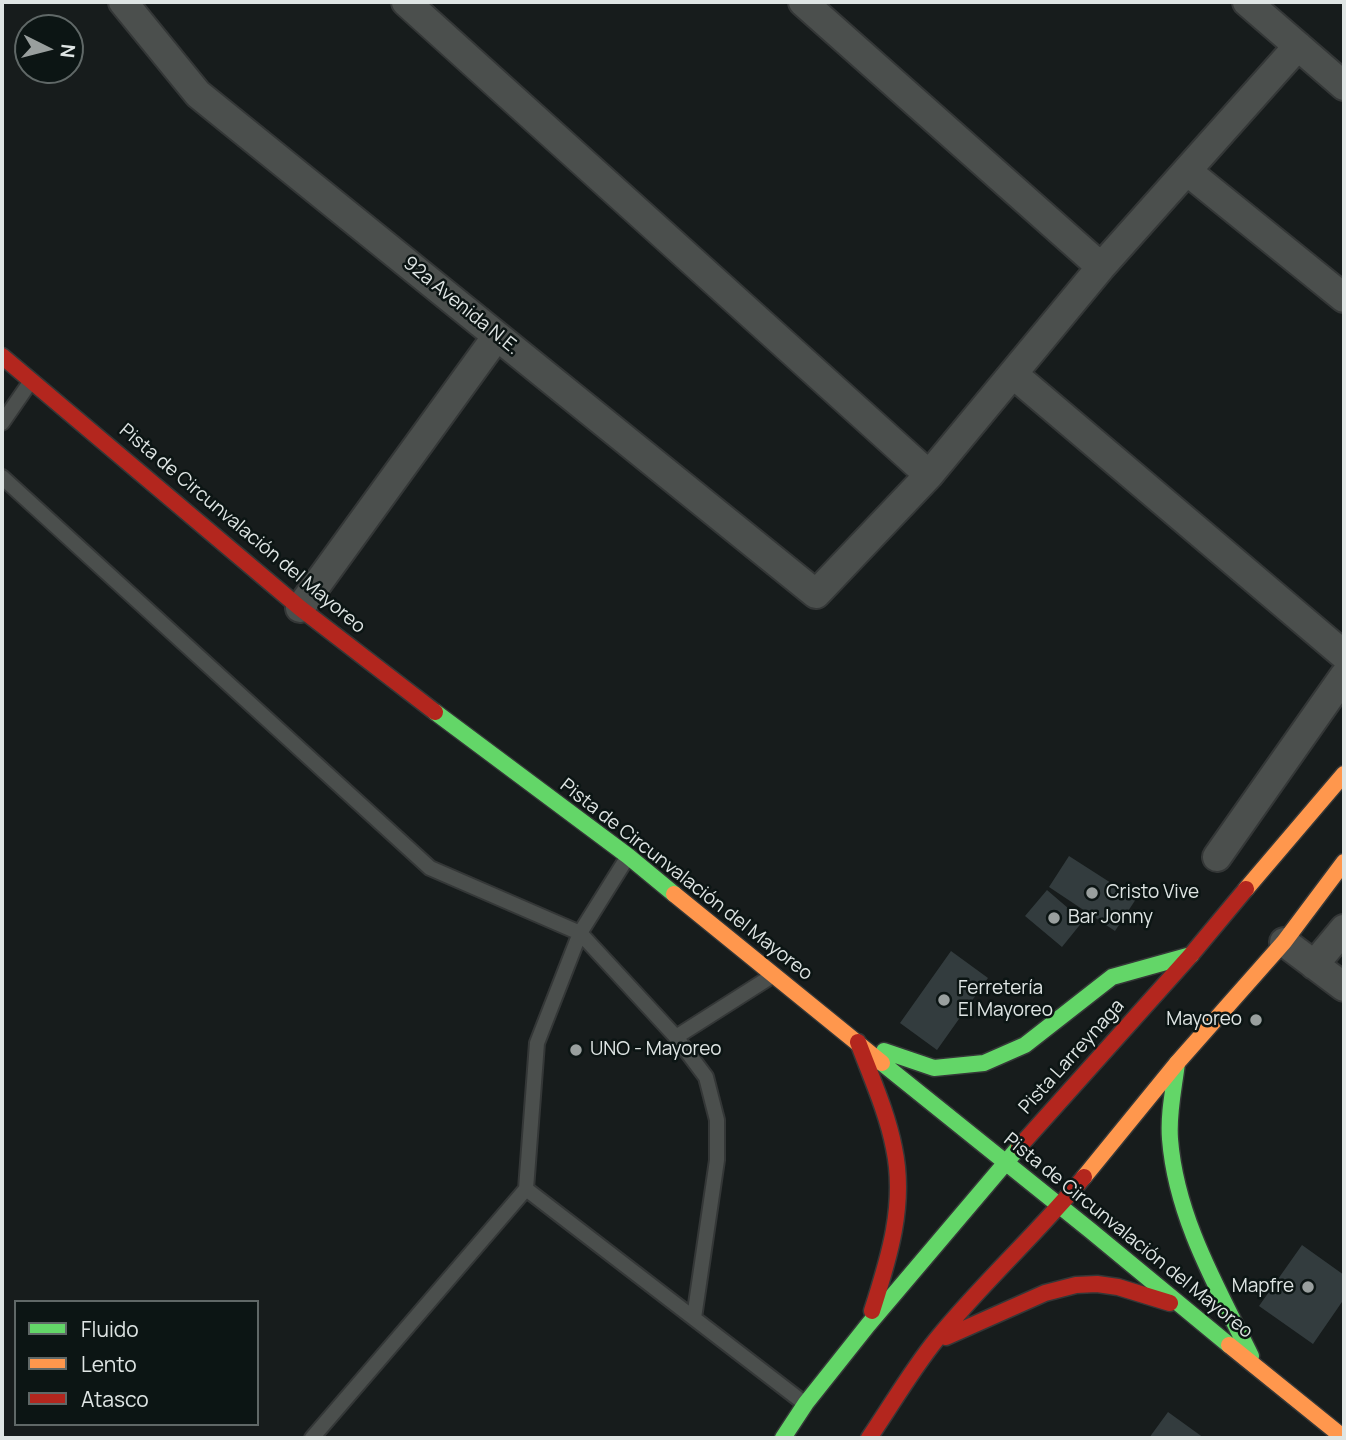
<!DOCTYPE html>
<meta charset="utf-8">
<style>
body{margin:0}
#map{position:relative;width:1346px;height:1440px;overflow:hidden;background:#171c1c;font-family:Manrope,sans-serif}
canvas{display:block}
.frame{position:absolute;inset:0;border:4px solid #dfe5e4;pointer-events:none}
.legend{position:absolute;left:14px;top:1300px;width:245px;height:126px;box-sizing:border-box;background:#0c1514;border:2px solid #606867;margin:0;padding:9px 12px;list-style:none;font-size:21px;color:#dfe5e4}
.legend li{display:flex;align-items:center;gap:14px;height:35px}
.legend b{width:35px;border:2px solid #606867}
.north{position:absolute;left:14px;top:14px;width:70px;height:70px;box-sizing:border-box;background:#0c1514;border:2px solid #606867;border-radius:50%;rotate:96deg;font-size:19px;font-weight:700;line-height:28px;text-align:center;color:#dfe5e4}
.north::after{content:'';display:block;margin:auto;width:24px;height:32px;background:#999f9e;clip-path:polygon(50% 0,100% 100%,50% 72%,0 100%)}
</style>
<div id="map">
<canvas width="1346" height="1440"></canvas>
<div class="frame"></div>
<ul class="legend">
<li><b style="height:9px;background:#63d668"></b>Fluido</li>
<li><b style="height:9px;background:#ff974d"></b>Lento</li>
<li><b style="height:9px;background:#b3261e"></b>Atasco</li>
</ul>
<div class="north">N</div>
</div>
<script>
const ctx = document.querySelector('canvas').getContext('2d');
ctx.lineJoin = 'round';
function paint(path, color) { ctx.fillStyle = color; ctx.fill(path, 'evenodd'); }
function trace(path, color, width, dash) { ctx.strokeStyle = color; ctx.lineWidth = width; ctx.lineCap = dash ? 'butt' : 'round'; ctx.setLineDash(dash || []); ctx.stroke(path); }
function label(font, color, halo, rows, align = 'center') {
  ctx.font = font + ' Manrope,sans-serif'; ctx.lineWidth = 5; ctx.setLineDash([]); ctx.textBaseline = 'middle'; ctx.strokeStyle = halo; ctx.fillStyle = color; for (const [text, x, y, turn = 0] of rows) {
    ctx.save(); ctx.translate(x, y); ctx.rotate((+turn || 0) * Math.PI / 180); ctx.textAlign = isNaN(turn) ? turn : align; if (halo) ctx.strokeText(text, 0, 0); ctx.fillText(text, 0, 0); ctx.restore();
  }
}
paint(new Path2D(`
 M1069,856L1136,899L1115,931L1049,887Z
 M1047,890L1083,921L1062,947L1025,916Z
 M951,951L988,978L937,1050L900,1023Z
 M1302,1245L1344,1275V1299L1313,1344L1259,1306Z
 M1168,1412L1204,1438H1149Z`), '#333c3e');
const lane = new Path2D(`
 M2,423L31,381
 M2,477L430,868L580,933L676,1037L706,1077L717,1120V1160L694,1318
 M627,858L580,933L537,1043L526,1189L804,1403
 M676,1037L772,976
 M312,1438L526,1189`);
const street = new Path2D(`
 M123,2L198,94L816,594L929,475L1101,267L1298,46
 M406,2L929,475
 M803,2L1101,267
 M1247,2L1344,86
 M1187,171L1344,298
 M1013,374L1344,655
 M300,608L497,336
 M1217,857L1344,676
 M1284,942L1344,987
 M1314,965L1344,929`);
const fast = new Path2D(`
 M435,712L628,856L674,894
 M884,1051L934,1068L984,1063L1025,1045L1112,977L1191,955
 M882,1063L1091,1231L1229,1345
 M1177,1063C1174,1088 1168,1113 1170,1139C1176,1217 1217,1287 1251,1356
 M783,1438L806,1403L868,1325L1019,1147`);
const slow = new Path2D(`
 M1246,889L1344,774
 M674,894L882,1063
 M1084,1177L1177,1063L1284,942L1344,862
 M1229,1345L1344,1438`);
const jam = new Path2D(`
 M2,356L300,608L435,712
 M858,1042C871,1077 887,1112 894,1148C906,1204 889,1258 872,1311
 M1019,1147L1191,955L1246,889
 M946,1337L1045,1293L1076,1285L1097,1284L1118,1287L1170,1303
 M869,1438C891,1406 911,1371 936,1340C982,1283 1037,1234 1084,1177`);
trace(lane, '#343737', 18);
trace(street, '#343737', 32);
trace(fast, '#343737', 19);
trace(slow, '#343737', 19);
trace(jam, '#343737', 19);
trace(lane, '#4b4f4d', 14);
trace(street, '#4b4f4d', 28);
trace(fast, '#63d668', 16);
trace(slow, '#ff974d', 16);
trace(jam, '#b3261e', 16);
for (const [x, y, r, color] of [
 [1092,893,7,"#999f9e"],
 [1054,918,7,"#999f9e"],
 [944,1000,7,"#999f9e"],
 [1256,1020,7,"#999f9e"],
 [576,1050,7,"#999f9e"],
 [1308,1287,7,"#999f9e"]
]) { const dot = new Path2D(); dot.arc(x, y, r, 0, 2 * Math.PI); ctx.fillStyle = color; ctx.fill(dot); trace(dot, '#0c1514', 2.5); }
label('19px', '#dfe5e4', '#0c1514', [
 ["92a Avenida N.E.",461,306,39],
 ["Pista de Circunvalación del Mayoreo",242,529,40],
 ["Pista de Circunvalación del Mayoreo",686,880,38],
 ["Pista Larreynaga",1072,1057,-48],
 ["Pista de Circunvalación del Mayoreo",1128,1236,39]
]);
label('19px', '#dfe5e4', '#0c1514', [
 ["Cristo Vive",1106,893],
 ["Bar Jonny",1068,918],
 ["Ferretería",958,989],
 ["El Mayoreo",958,1011],
 ["Mayoreo",1242,1020,"right"],
 ["UNO - Mayoreo",590,1050],
 ["Mapfre",1294,1287,"right"]
], 'left');
</script>
